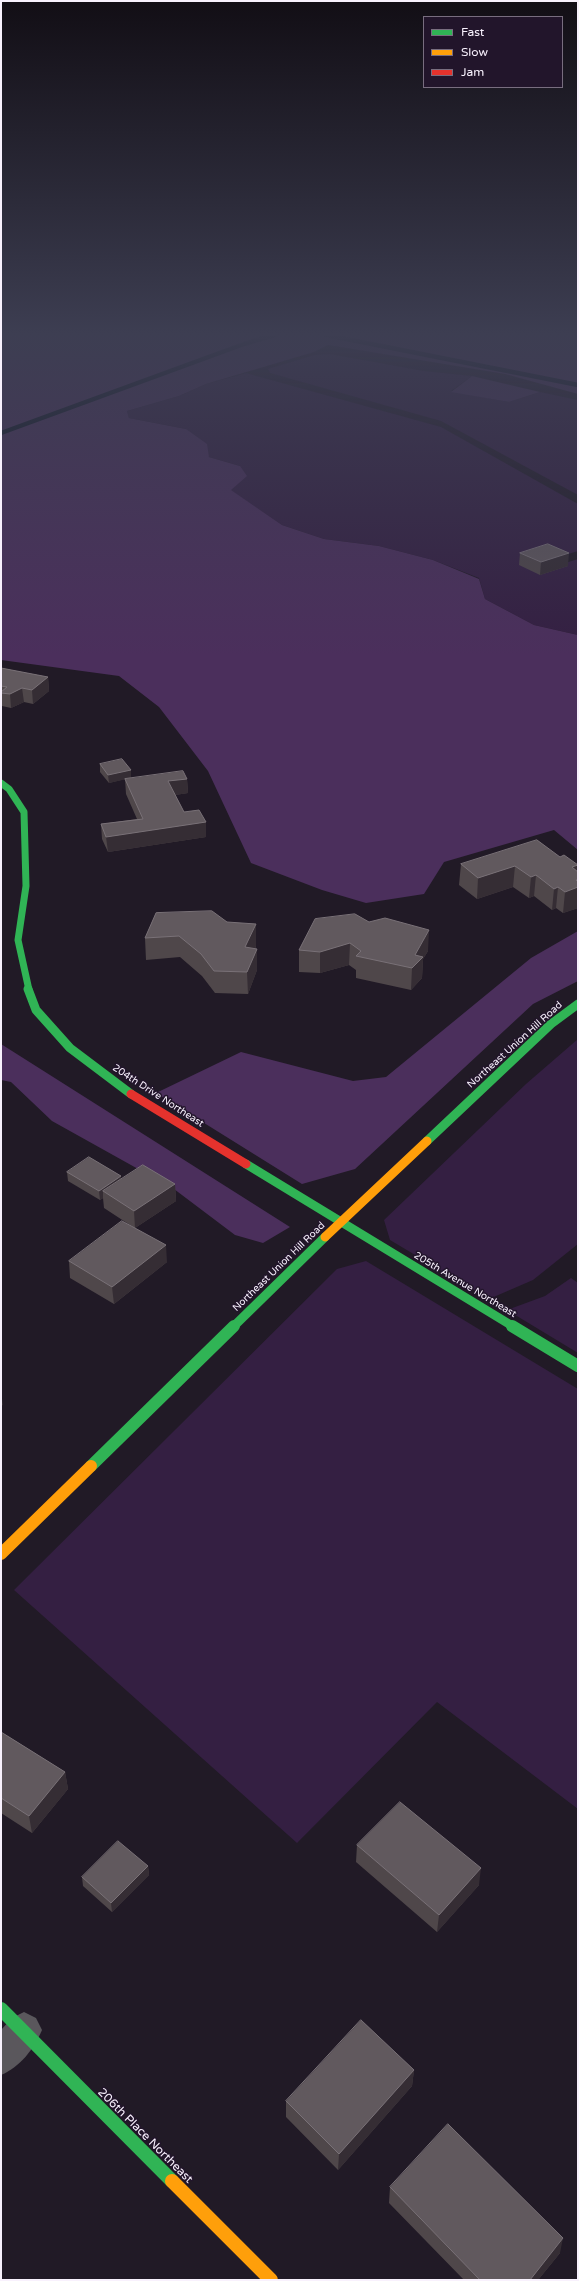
<!DOCTYPE html>
<style>
body{margin:0}
#map{position:relative;width:579px;height:2281px;overflow:hidden;background:#211a26;font-family:"Varela Round",sans-serif}
canvas{display:block}
.frame{position:absolute;inset:0;border:2px solid #f8f1fd;pointer-events:none}
.legend{position:absolute;left:423px;top:16px;width:140px;height:72px;box-sizing:border-box;background:#22152b;border:1px solid #786d7f;margin:0;padding:5px 7px;list-style:none;font-size:12px;color:#f8f1fd}
.legend li{display:flex;align-items:center;gap:8px;height:20px}
.legend b{width:20px;border:1px solid #786d7f}
</style>
<div id="map">
<canvas width="579" height="2281"></canvas>
<div class="frame"></div>
<ul class="legend">
<li><b style="height:5px;background:#30b455"></b>Fast</li>
<li><b style="height:5px;background:#ff9f0a"></b>Slow</li>
<li><b style="height:5px;background:#e5322d"></b>Jam</li>
</ul>
</div>
<script>
const ctx = document.querySelector('canvas').getContext('2d');
ctx.lineJoin = 'round';
function paint(path, color) { ctx.fillStyle = color; ctx.fill(path, 'evenodd'); }
function trace(path, color, width, dash) { ctx.strokeStyle = color; ctx.lineWidth = width; ctx.lineCap = dash ? 'butt' : 'round'; ctx.setLineDash(dash || []); ctx.stroke(path); }
function label(font, color, halo, rows, align = 'center') {
  ctx.font = font + ' "Varela Round",sans-serif'; ctx.lineWidth = 3; ctx.setLineDash([]); ctx.textBaseline = 'middle'; ctx.strokeStyle = halo; ctx.fillStyle = color; for (const [text, x, y, turn = 0] of rows) {
    ctx.save(); ctx.translate(x, y); ctx.rotate((+turn || 0) * Math.PI / 180); ctx.textAlign = isNaN(turn) ? turn : align; if (halo) ctx.strokeText(text, 0, 0); ctx.fillText(text, 0, 0); ctx.restore();
  }
}
paint(new Path2D(`
 M330,354L424,371L472,376L451,391L509,402L540,392L578,400V495L441,421L270,373L268,369L314,355Z
 M246,373L441,427L578,504V551L552,559L562,564L578,559V635L534,625L485,599L479,578L433,560L379,546L324,539L282,525L230,490L240,466L209,457L186,429L129,418L127,411L179,396L206,384Z
 M578,1039V1244L533,1280L489,1299L390,1240L384,1220L526,1084Z
 M366,1261L578,1389V1809L437,1702L297,1843L14,1590L337,1269Z
 M571,1278L578,1283V1353L507,1310L545,1296Z`), '#341f42');
paint(new Path2D(`
 M1,335H578V394L505,374L328,345L314,352L206,384L179,396L127,411L129,418L186,429L207,444L209,457L240,466L247,476L231,490L282,525L324,539L379,546L433,560L479,579L485,599L534,625L578,635V850L554,830L444,862L424,894L366,903L322,890L251,863L208,771L159,707L119,676L1,660Z
 M472,376L540,392L509,402L451,392Z
 M578,931V981L533,1004L355,1169L302,1184L156,1093L241,1052L353,1081L386,1077L531,958Z
 M1,1044L290,1227L263,1243L235,1235L174,1189L52,1121L11,1082L1,1080Z`), '#4b2f5c');
trace(new Path2D(`
 M326,335L578,385
 M1,433L244,344L274,335`), '#030f19', 4.5);
paint(new Path2D(`
 M24,2012L36,2018L42,2030C34,2049 20,2067 1,2075V2030L12,2018Z`), '#5a575c');
trace(new Path2D(`
 M1,783L9,789L24,812L26,886L18,940L29,990`), '#30b455', 7);
trace(new Path2D(`
 M28,989L36,1010L70,1048L131,1094
 M427,1141L551,1024L578,1004
 M246,1164L514,1327
 M233,1327L325,1237`), '#30b455', 9);
trace(new Path2D(`
 M512,1326L578,1366
 M91,1466L234,1326`), '#30b455', 12);
trace(new Path2D(`
 M1,2009L172,2181`), '#30b455', 14);
trace(new Path2D(`
 M325,1237L427,1141`), '#ff9f0a', 9);
trace(new Path2D(`
 M1,1554L91,1466`), '#ff9f0a', 12);
trace(new Path2D(`
 M172,2181L271,2280`), '#ff9f0a', 14);
trace(new Path2D(`
 M131,1094L246,1164`), '#e5322d', 9);
paint(new Path2D(`
 M520,553L568,566L540,575L519,565Z
 M1,668L48,677L49,691L33,704L24,702L11,708L2,706L1,701Z
 M100,764L131,770V778L187,779L188,793L175,795L184,812L206,822V837L108,852L102,839L101,824L137,819L126,794L125,779L109,783L100,772Z
 M537,840L578,872V908L563,913L556,908L552,910L534,896L529,898L513,887L477,899L459,885L461,864Z
 M156,913L256,946L255,949L257,970L248,994L215,993L202,976L180,957L146,960L145,938Z
 M369,922L428,951L423,959L422,978L411,990L356,978V970L349,965L320,973L299,972V950Z
 M67,1172L121,1179L175,1184L176,1201L135,1228L167,1262L114,1304L70,1278L69,1261L133,1227L104,1208L103,1198L100,1200L68,1181Z
 M1,1732L65,1772L68,1789L32,1833L1,1813Z
 M357,1845L479,1885L437,1932L356,1862Z
 M148,1866L149,1875L112,1912L83,1886L82,1877Z
 M414,2070L412,2086L338,2170L286,2117V2101Z
 M390,2187L560,2253L538,2280H464L389,2203Z`), '#4f474a');
paint(new Path2D(`
 M569,553L568,566L540,575L541,562Z
 M48,677L49,691L33,704L32,690Z
 M22,688L24,702L11,708L10,694Z
 M131,770V778L109,783L108,775Z
 M187,779L188,793L169,796L168,781Z
 M206,822V837L108,852L106,837Z
 M578,865L577,880H578V908L563,913L565,892L572,867Z
 M515,866L513,887L477,899L478,878Z
 M536,875L534,896L529,898L531,877Z
 M558,887L556,908L552,910L554,889Z
 M256,924V946L245,969V947Z
 M429,930L428,951L423,959L422,978L411,990L412,968L415,955Z
 M350,943L349,965L320,973V952Z
 M257,949V970L248,994L247,972Z
 M121,1176L122,1185L103,1191V1198L100,1200L99,1191Z
 M175,1184L176,1201L135,1228L134,1211Z
 M166,1245L167,1262L114,1304L112,1287Z
 M1,1392L3,1405L1,1406Z
 M65,1772L68,1789L32,1833L29,1816Z
 M148,1866L149,1875L112,1912L111,1903Z
 M481,1868L479,1885L437,1932L439,1915Z
 M414,2070L412,2086L338,2170L339,2154Z
 M563,2238L560,2253L538,2280H530Z`), '#352d34');
const building = new Path2D(`
 M548,544L569,553L541,562L520,553Z
 M1,668L48,677L32,690L22,688L10,694L1,693V692L7,687L1,686Z
 M122,759L131,770L108,775L100,764Z
 M183,771L187,779L168,781L184,812L199,810L206,822L106,837L101,824L143,819L125,779Z
 M537,840L560,857L564,855L578,865L572,867L578,872V880H576L578,882V887L565,892L558,887L554,889L536,875L531,877L515,866L478,878L461,864Z
 M212,911L227,922L256,924L245,947L257,949L247,972L214,971L201,954L179,936L145,938L156,913Z
 M355,914L369,922L385,918L429,930L415,955L423,957L412,968L356,956L361,951L350,943L320,952L299,950L315,919Z
 M89,1157L121,1176L99,1191L67,1172Z
 M143,1165L175,1184L134,1211L103,1191Z
 M122,1221L166,1245L112,1287L69,1261Z
 M1,1732L65,1772L29,1816L1,1798Z
 M400,1802L481,1868L439,1915L357,1845Z
 M118,1841L148,1866L111,1903L82,1877Z
 M361,2020L414,2070L339,2154L286,2101Z
 M448,2124L563,2238L530,2280H480L390,2187Z`);
paint(building, '#61595e');
trace(building, '#797177', 1);
const sky = ctx.createLinearGradient(0, 0, 0, 655);
sky.addColorStop(0, '#120e15');
sky.addColorStop(0.51, '#3d3e52');
sky.addColorStop(1, '#3d3e5200');
ctx.fillStyle = sky;
ctx.fillRect(0, 0, 579, 655);
label('10px', '#f8f1fd', '#22152b', [
 ["Northeast Union Hill Road",515,1045,-42],
 ["204th Drive Northeast",158,1096,33],
 ["Northeast Union Hill Road",279,1267,-44],
 ["205th Avenue Northeast",465,1285,31]
]);
label('12px', '#f8f1fd', '#22152b', [
 ["206th Place Northeast",145,2136,45]
]);
</script>
